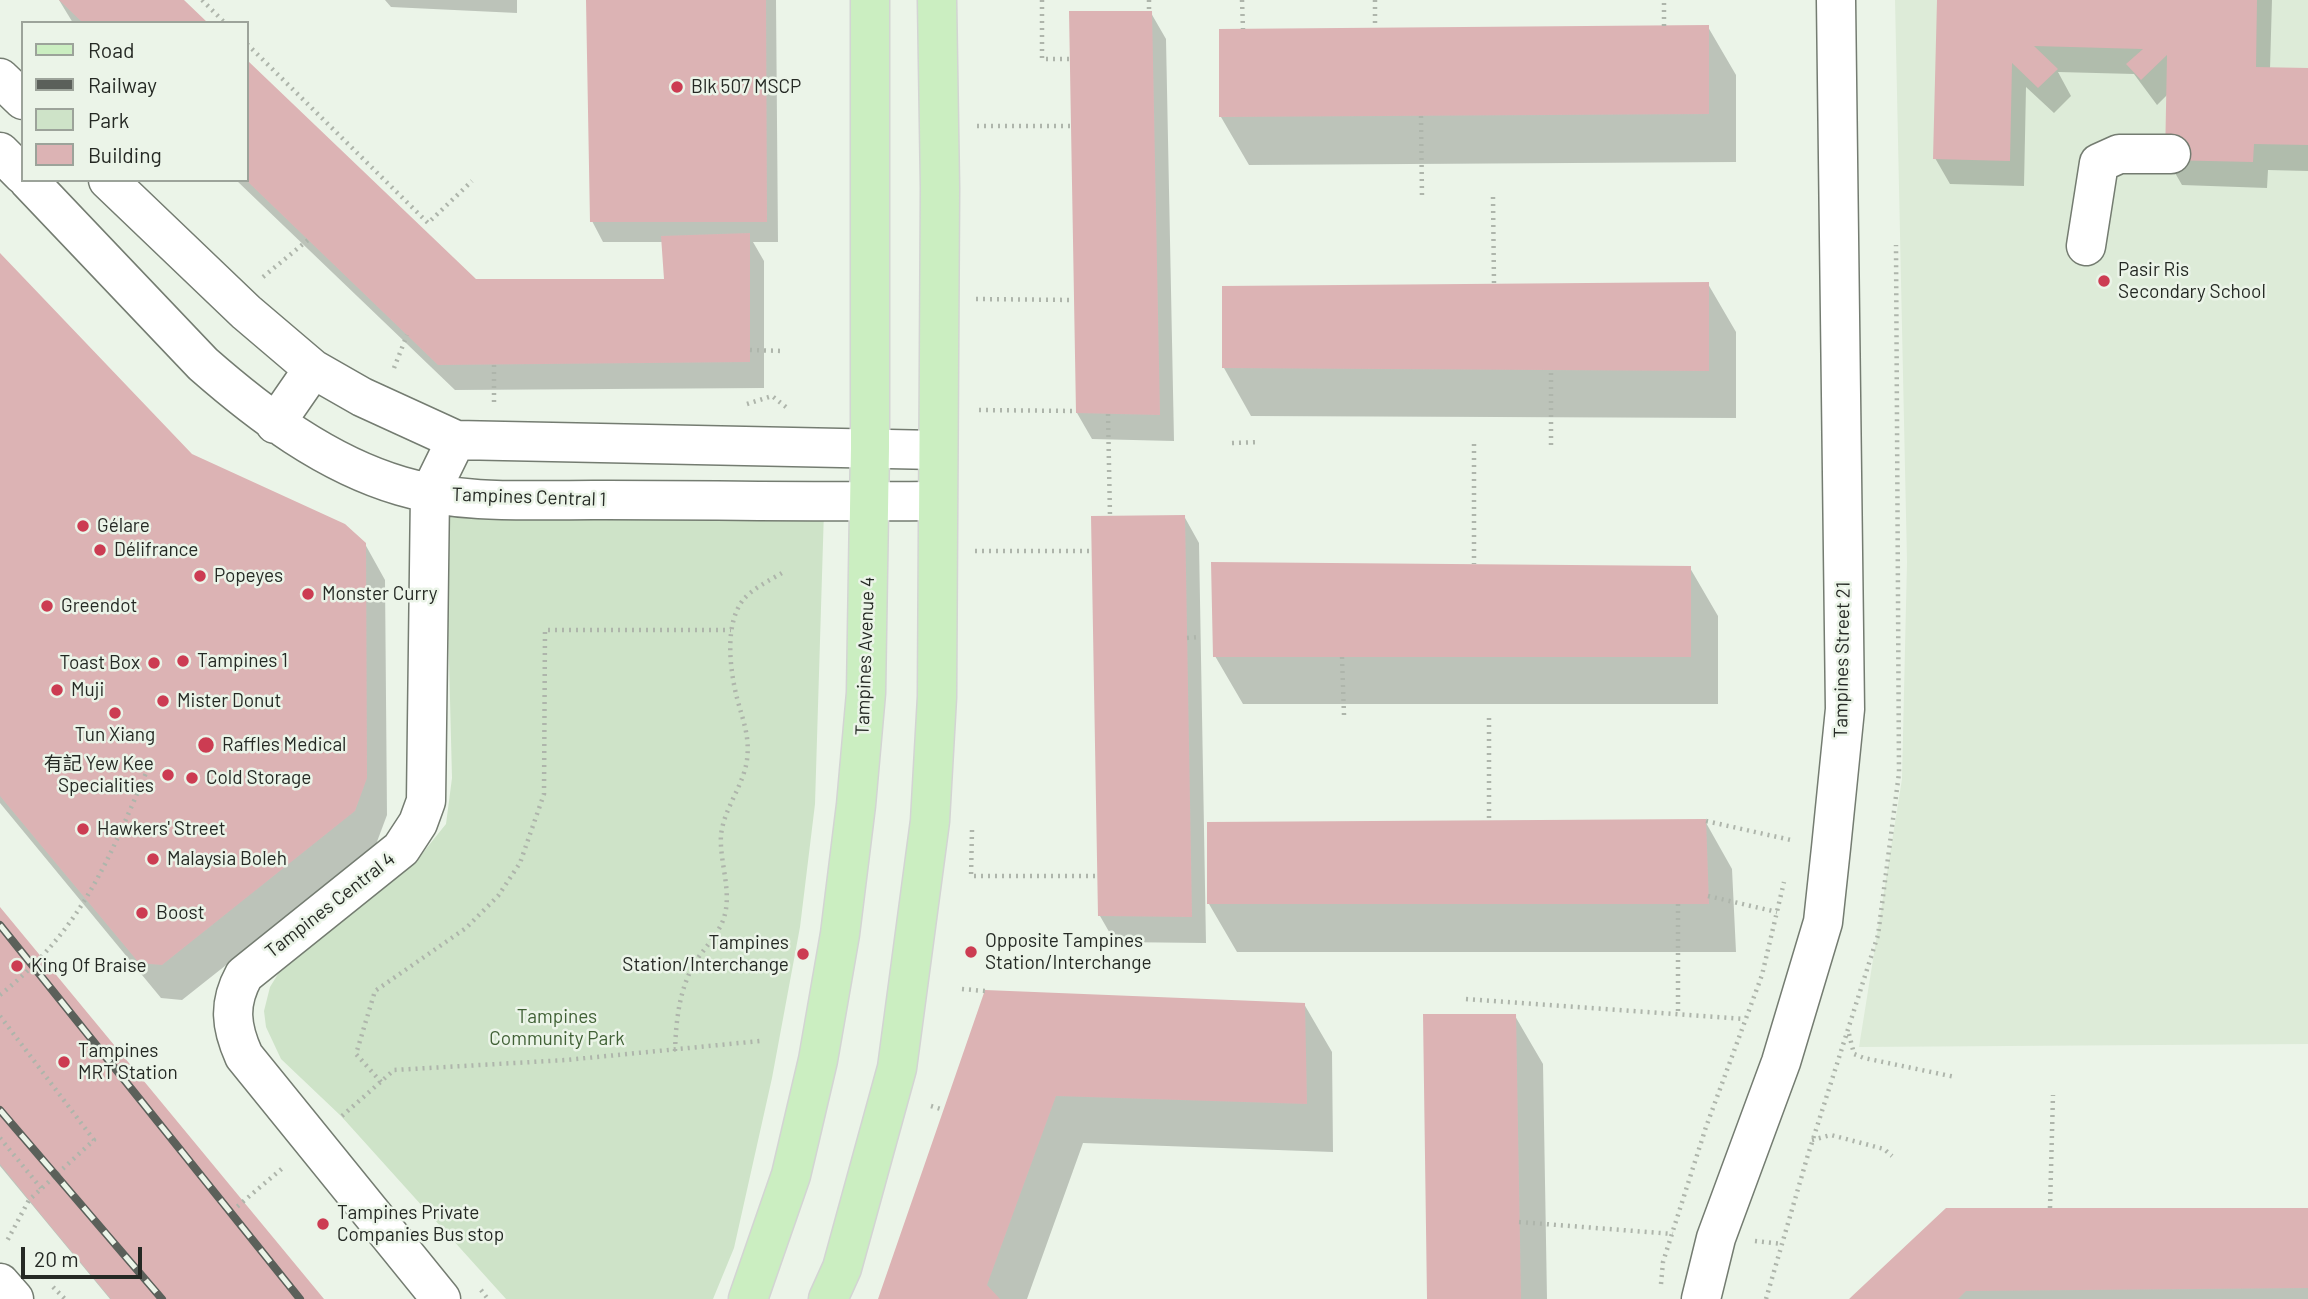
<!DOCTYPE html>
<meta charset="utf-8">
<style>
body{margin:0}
#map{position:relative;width:2308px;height:1299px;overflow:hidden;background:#ebf4e8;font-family:Barlow,sans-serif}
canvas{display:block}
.legend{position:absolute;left:21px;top:21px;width:228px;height:161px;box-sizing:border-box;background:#ebf4e8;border:2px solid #9ca39a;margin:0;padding:9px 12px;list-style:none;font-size:21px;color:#252924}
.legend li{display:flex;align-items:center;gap:14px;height:35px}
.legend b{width:35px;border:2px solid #9ca39a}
.scale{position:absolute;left:21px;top:1247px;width:121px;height:32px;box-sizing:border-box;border:4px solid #252924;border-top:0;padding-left:9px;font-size:21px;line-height:24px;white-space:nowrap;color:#252924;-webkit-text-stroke:5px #ebf4e8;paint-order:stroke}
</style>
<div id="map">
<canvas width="2308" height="1299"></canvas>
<ul class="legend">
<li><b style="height:9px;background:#cbeec1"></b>Road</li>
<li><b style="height:9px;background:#5b605a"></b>Railway</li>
<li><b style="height:19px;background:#cee3c8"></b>Park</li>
<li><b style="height:19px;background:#dcb3b4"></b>Building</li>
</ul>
<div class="scale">20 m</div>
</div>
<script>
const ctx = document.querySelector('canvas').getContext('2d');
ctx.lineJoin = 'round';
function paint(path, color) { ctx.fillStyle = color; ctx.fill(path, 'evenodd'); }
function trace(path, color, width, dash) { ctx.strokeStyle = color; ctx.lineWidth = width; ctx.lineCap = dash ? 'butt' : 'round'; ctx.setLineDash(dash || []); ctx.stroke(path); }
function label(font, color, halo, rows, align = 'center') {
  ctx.font = font + ' Barlow,"Noto Sans SC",sans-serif'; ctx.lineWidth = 5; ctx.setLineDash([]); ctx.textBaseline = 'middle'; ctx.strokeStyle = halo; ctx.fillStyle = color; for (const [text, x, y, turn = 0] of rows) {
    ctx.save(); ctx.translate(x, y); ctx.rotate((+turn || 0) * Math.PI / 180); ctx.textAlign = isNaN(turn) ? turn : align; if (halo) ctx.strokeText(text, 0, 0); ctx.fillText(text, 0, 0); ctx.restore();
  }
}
paint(new Path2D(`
 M1895,0H2308V1044L1859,1047L1902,779L1907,562Z`), '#ddebd8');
paint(new Path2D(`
 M445,503L824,510L815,804L800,927L772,1078L734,1248L713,1299H506L341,1116L281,1059L266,1027L264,1011L270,987L278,974L421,855L446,824L452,778Z`), '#cee3c8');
paint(new Path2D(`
 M59,0H182L206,23H73Z
 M385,0H517V13L391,7Z
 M588,0H776L778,242H753L764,261V388L455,390L236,180H247V62L475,281H666L663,242H603L592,221Z
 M1938,0H2272L2270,69L2308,70V171L2268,170L2267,188L2182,185L2167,159L2168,94L2157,105L2134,74L2058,72L2071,96L2054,113L2026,87L2024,186L1950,184L1935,158Z
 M1151,13L1166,39L1174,441L1092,439L1077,413Z
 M1708,27L1736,75V162L1249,165L1221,117Z
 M0,256L191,455L365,544L385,580L387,815L375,847L182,1000L161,998L0,803Z
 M1708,284L1736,332V418L1251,416L1224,368Z
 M1184,516L1199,543L1206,943L1115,942L1100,916Z
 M1690,568L1718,616V704H1243L1215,656Z
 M1705,821L1732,869L1736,952H1237L1209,904Z
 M0,910L322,1299H110L0,1166Z
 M986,992L1304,1004L1332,1052L1333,1152L1083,1143L1027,1299H880Z
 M1515,1016L1543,1064L1547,1299H1429Z
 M2308,1210V1299H1852Z`), '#0003');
paint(new Path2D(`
 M59,0H184L208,23H83Z
 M586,0H766L767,222H590Z
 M1937,0H2257L2256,67L2308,68V145L2254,144L2253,162L2165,160L2167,55L2141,80L2126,64L2143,49L2034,46L2058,69L2038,88L2012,63L2010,161L1933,159Z
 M1069,11H1152L1160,415L1076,413Z
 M1709,25V114L1219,117V29Z
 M247,60L476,279H664L661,236L750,233V362L438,365L247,181Z
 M0,253L192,454L345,524L366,543L367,778L355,811L162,965L139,963L0,796Z
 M1709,282V371L1222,368V286Z
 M1185,515L1192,917L1098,916L1091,516Z
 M1211,562L1691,566V657H1213Z
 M1706,819L1709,904H1207V822Z
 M0,907L43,959L324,1299H111L34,1206L0,1164Z
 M985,990L1305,1003L1307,1104L1056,1096L987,1285L1000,1299H878Z
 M1423,1014H1516L1521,1299H1427Z
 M1946,1208H2308V1288L1966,1291L1958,1299H1849Z`), '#dcb3b4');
const minor = new Path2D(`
 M0,78L23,100
 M0,152L23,175
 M28,180L203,364C260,414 326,464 401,486C466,506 539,499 607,500C717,500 827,502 937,501
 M108,180L246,312L313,369L362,397L456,440L937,450
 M2086,246L2099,163L2119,154H2171
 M275,424L313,369
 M0,1283L14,1299
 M441,1299L244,1056C231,1027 228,1004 244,975L401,849L418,823L426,801L430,493L456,440
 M1701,1299L1716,1238L1781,1062L1823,922L1831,848L1845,709L1836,0`);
const major = new Path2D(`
 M748,1299L791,1175L818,1060L840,934L856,805L866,693L870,448V0
 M828,1299L842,1268L897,1068L930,821L937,697L940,188L937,0`);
trace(minor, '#747c71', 41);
trace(major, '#d3d4d3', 41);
trace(new Path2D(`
 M202,0L225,23
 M1042,0V59H1070
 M1149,0V11
 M1242,0L1243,29
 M1375,0V28
 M1664,26V0
 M247,44L428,223L472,181
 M1421,116L1422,197
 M977,126H1071
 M1493,197L1494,284
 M263,277L308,240
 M976,299L1074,300
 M750,350L784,351
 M494,365V403
 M394,368L407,335
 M747,404L772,396L786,407
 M979,410L1076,411
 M1108,414L1110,516
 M1232,443L1259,442
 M1474,444V564
 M1551,445V370
 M975,551H1092
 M1187,638L1199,637
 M1342,657L1344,715
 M1489,718V821
 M1706,821L1791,840
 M972,830L971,876H1098
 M1708,896L1777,912
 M1678,904V1014
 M962,989L985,991
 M0,995C83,928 108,861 149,766
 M1466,999L1744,1019
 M0,1016L94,1140L29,1200L7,1241
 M1849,1034L1854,1054L1864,1058L1955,1077
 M675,1051C676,1021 679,991 694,964C702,951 714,939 721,925C735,897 719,864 721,835C724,808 743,787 747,760C750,736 743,721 737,698C730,670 724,625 743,600C752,589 770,580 782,573
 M381,1082L356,1054L375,991L466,928L498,896L520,863L544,794L545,630H731
 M931,1106L944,1110
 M342,1116L394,1070L566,1060L760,1041
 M0,1138L41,1188
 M1812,1140L1831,1135L1884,1149L1892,1156
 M2050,1208L2053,1095
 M232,1211L285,1166
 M1519,1222L1673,1234
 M1755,1241L1782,1244
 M1661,1284L1663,1262L1706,1127L1762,975L1784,882
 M53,1287L65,1299
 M481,1290L488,1299
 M1766,1299L1807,1158L1878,935L1899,773L1896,245`), '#aeb5ab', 4.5, [2, 5]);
trace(minor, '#fff', 38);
trace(major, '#cbeec1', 38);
const rail = new Path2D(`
 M0,925L300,1299
 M0,1110L162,1299`);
trace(rail, '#5b605a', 8);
trace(rail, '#ebf4e8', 5, [16]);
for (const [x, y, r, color] of [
 [677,87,7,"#cc3c52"],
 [2104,281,7,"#cc3c52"],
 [83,526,7,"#cc3c52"],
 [100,550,7,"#cc3c52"],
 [200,576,7,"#cc3c52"],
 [308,594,7,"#cc3c52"],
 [47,606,7,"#cc3c52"],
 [183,661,7,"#cc3c52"],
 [154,663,7,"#cc3c52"],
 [57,690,7,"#cc3c52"],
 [163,701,7,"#cc3c52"],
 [115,713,7,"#cc3c52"],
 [206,745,9,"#cc3c52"],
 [168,775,7,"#cc3c52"],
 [192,778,7,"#cc3c52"],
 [83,829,7,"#cc3c52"],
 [153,859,7,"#cc3c52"],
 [142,913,7,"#cc3c52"],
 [971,952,7,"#cc3c52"],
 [803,954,7,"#cc3c52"],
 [17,966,7,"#cc3c52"],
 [64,1062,7,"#cc3c52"],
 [323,1224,7,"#cc3c52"]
]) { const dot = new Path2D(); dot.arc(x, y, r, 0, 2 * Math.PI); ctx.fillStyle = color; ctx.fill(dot); trace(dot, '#ebf4e8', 2.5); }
label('19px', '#252924', '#ebf4e8', [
 ["Blk 507 MSCP",691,87],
 ["Pasir Ris",2118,270],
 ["Secondary School",2118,292],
 ["Gélare",97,526],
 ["Délifrance",114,550],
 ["Popeyes",214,576],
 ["Monster Curry",322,594],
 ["Greendot",61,606],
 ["Tampines 1",197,661],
 ["Toast Box",140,663,"right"],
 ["Muji",71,690],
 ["Mister Donut",177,701],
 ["Tun Xiang",115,735,"center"],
 ["Raffles Medical",222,745],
 ["有記 Yew Kee",154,764,"right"],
 ["Specialities",154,786,"right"],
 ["Cold Storage",206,778],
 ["Hawkers' Street",97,829],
 ["Malaysia Boleh",167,859],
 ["Boost",156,913],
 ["Opposite Tampines",985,941],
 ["Station/Interchange",985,963],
 ["Tampines",789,943,"right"],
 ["Station/Interchange",789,965,"right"],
 ["King Of Braise",31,966],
 ["Tampines",78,1051],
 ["MRT Station",78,1073],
 ["Tampines Private",337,1213],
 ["Companies Bus stop",337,1235]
], 'left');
label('19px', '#252924', '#ebf4e8', [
 ["Tampines Central 1",529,497,2],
 ["Tampines Avenue 4",865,656,-88],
 ["Tampines Street 21",1842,660,-89],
 ["Tampines Central 4",330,905,-38]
]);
label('19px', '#416136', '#ebf4e8', [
 ["Tampines",557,1017],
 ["Community Park",557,1039]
]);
</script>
